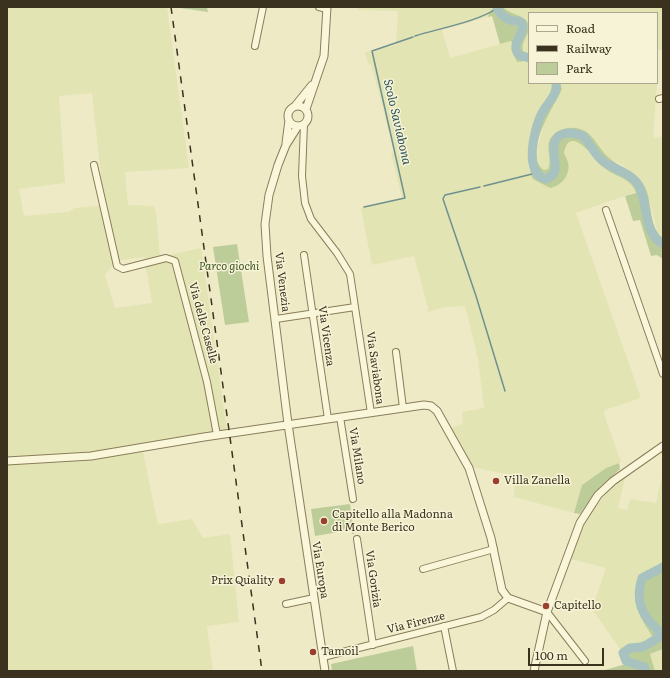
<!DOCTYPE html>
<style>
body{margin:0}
#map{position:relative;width:670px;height:678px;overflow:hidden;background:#efeac6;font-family:Literata,serif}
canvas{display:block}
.frame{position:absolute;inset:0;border:8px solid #3a321f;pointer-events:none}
.legend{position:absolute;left:528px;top:12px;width:130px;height:72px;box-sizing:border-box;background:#f6f3d6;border:1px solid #aba68d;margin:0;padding:5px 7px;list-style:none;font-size:12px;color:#3a321f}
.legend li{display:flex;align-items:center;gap:8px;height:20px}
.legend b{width:20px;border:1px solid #aba68d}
.scale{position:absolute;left:528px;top:648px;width:76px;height:18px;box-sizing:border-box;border:2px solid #3a321f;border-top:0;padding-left:5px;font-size:12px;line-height:14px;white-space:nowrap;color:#3a321f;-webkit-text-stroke:3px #f6f3d6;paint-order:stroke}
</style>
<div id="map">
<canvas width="670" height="678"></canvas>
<div class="frame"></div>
<ul class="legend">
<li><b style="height:5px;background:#f9f6da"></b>Road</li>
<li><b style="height:5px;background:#3a321f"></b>Railway</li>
<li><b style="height:11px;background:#bdcd9a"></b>Park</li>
</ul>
<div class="scale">100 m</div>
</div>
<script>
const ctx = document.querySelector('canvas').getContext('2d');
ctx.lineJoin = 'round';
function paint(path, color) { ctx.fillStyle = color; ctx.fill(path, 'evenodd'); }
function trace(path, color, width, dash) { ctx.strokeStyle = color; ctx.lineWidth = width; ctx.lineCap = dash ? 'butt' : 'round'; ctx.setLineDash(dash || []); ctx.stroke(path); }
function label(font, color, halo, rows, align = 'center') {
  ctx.font = font + ' Literata,serif'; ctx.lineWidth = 3; ctx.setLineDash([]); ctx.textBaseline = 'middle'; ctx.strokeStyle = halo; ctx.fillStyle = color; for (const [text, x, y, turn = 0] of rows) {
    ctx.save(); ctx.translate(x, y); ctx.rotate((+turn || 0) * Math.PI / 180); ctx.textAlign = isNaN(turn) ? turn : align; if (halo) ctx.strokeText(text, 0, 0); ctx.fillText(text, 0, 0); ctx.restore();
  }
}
paint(new Path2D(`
 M7,7H167L189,168L125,172L128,205L154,206L156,212L160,257L201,248L227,430L113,453L7,459ZM92,93L104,205L75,208L68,212L24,216L19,189L65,183L59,96ZM144,257L152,303L115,308L105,275L116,261Z
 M358,7H494L489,13L488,17L442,30L450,58L511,41L514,45L513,50L523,63L529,61V83H552L554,92L539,111L531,141L528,166L533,179L567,176L568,162L564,153L565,147L569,142L577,141L583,144L591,155L618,176L630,183L635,189L636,192L576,213L641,398L605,410L604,414L621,462L606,468L582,485L574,513L514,497L515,476L472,467L451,428L463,424L462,412L484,408L478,359L465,306L446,307L427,312L428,308L414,256L372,265L361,208L402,198L391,153L394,152L381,101L371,65L368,64L365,52L396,45L398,11L358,10Z
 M503,7H663V50H658L657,77V13H529V54L523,51L522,46L529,31L524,18L509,12Z
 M560,83H657L653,138L663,137V238L657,231L650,202L628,169L608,157L587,132L548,147L551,164L548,169L544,170L540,167L537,158L538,145L546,118L562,89Z
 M143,452L158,524L192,519L203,538L230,534L239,622L207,626L213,671H7V464L92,460Z
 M663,471V565L641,576V618L653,638L620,649L592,609L606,568L571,559L583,526L592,511L615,483L626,474L618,508L627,510L630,499L656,503Z
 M663,649V671H655L650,654Z`), '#e3e4b3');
paint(new Path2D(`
 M180,7H207L208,12L180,8Z
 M494,7H503C511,16 531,15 529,30C527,38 521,42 523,51L529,54V61L517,62C513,55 515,47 511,41L500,44L492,16L488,17L489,13Z
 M552,83H560L562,89C554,107 522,153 544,170L548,169C553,159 545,149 550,139C557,127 577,124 588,133C597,141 602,153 612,160C623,169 639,174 645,187C653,203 648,226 663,238V259L657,255L651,256L640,220L633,221L625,196L636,193C633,180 617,177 607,170C597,163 570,121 564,153C565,156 567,159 568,162C571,174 562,186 550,188L533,179C525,165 532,124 540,110C544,103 550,99 554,92Z
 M237,244L249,322L225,325L213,247Z
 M619,463L620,469L595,492L580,514L574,513L582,485L606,468Z
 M350,504L354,534H352L351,530L315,536L311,509Z
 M663,565V649L650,654L655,671H601L626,664L620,649L653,638L641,618L638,609L636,592L641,576Z
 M413,646L417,671H332L331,664Z`), '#bdcd9a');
trace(new Path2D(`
 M415,36C437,29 480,21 497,8
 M484,186L536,173
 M480,187L445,195L443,199L476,296L505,391
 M364,207L405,198L372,51L413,37
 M659,637L663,638`), '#6e918f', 1.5);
trace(new Path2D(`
 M497,7C500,16 509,22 519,21L522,23C526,35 509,43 519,55L529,58
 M556,83C558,95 547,103 542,113C534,128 523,174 546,179C551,176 554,175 555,170C556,165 554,159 554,154C552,132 566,130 583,136C591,144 594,155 604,162C615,170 632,173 639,186C649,205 642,232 663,244
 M646,671L644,667L626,661L623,653L630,648L643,647L659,637L658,630C641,615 635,600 642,578L663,567`), '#a7c2bf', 9);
const minor = new Path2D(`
 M319,7L327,9
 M255,46L263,7
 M659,99L663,98
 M304,124L302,176L305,203L311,219L337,253L350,274L371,413
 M94,165L117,266L123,269L166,258L175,261L207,382L217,435
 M606,210L663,374
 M304,255L328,419
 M276,319L355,307
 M396,352L403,408
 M340,417L353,499
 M357,539L373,645
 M423,569L494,549
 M286,604L314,598
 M547,612L585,661
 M444,626L453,671
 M323,657L481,617L494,610L508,598`);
const tertiary = new Path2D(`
 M288 116a10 10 0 1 1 20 0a10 10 0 1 1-20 0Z
 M295,106L312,85
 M306,109L324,56L327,7
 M298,126L286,145L278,165L269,195L265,224L267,256L288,424L325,671
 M286,143L289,120
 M7,461L91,456L204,437L424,405L431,406L437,411L469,468L491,538L502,590L508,598L547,612
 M534,671L547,612L580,523L598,495L613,481L663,446`);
trace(minor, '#8a7d5b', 8);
trace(tertiary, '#8a7d5b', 9);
trace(minor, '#f9f6da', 6);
trace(tertiary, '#f9f6da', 7);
trace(new Path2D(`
 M171,7L262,671`), '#3a321f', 1.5, [7, 7]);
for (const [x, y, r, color] of [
 [496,481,4,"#993f2b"],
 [324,521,4,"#993f2b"],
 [282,581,4,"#993f2b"],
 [546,606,4,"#993f2b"],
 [313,652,4,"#993f2b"]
]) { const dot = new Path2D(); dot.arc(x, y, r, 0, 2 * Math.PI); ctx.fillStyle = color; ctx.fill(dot); trace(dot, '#f6f3d6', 1.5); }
label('italic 11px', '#415726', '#f6f3d6', [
 ["Parco giochi",229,267]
]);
label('11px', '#3a321f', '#f6f3d6', [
 ["Via Venezia",282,282,83],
 ["Via delle Caselle",203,323,75],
 ["Via Vicenza",326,336,82],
 ["Via Saviabona",375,368,82],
 ["Via Milano",357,456,81],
 ["Via Europa",320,570,81],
 ["Via Gorizia",373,579,82],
 ["Via Firenze",416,623,-14]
]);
label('11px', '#3a321f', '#f6f3d6', [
 ["Villa Zanella",504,481],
 ["Capitello alla Madonna",332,515],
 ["di Monte Berico",332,528],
 ["Prix Quality",274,581,"right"],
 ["Capitello",554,606],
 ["Tamoil",321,652]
], 'left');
label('italic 12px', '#2f545a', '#f6f3d6', [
 ["Scolo Saviabona",397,122,77]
]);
</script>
